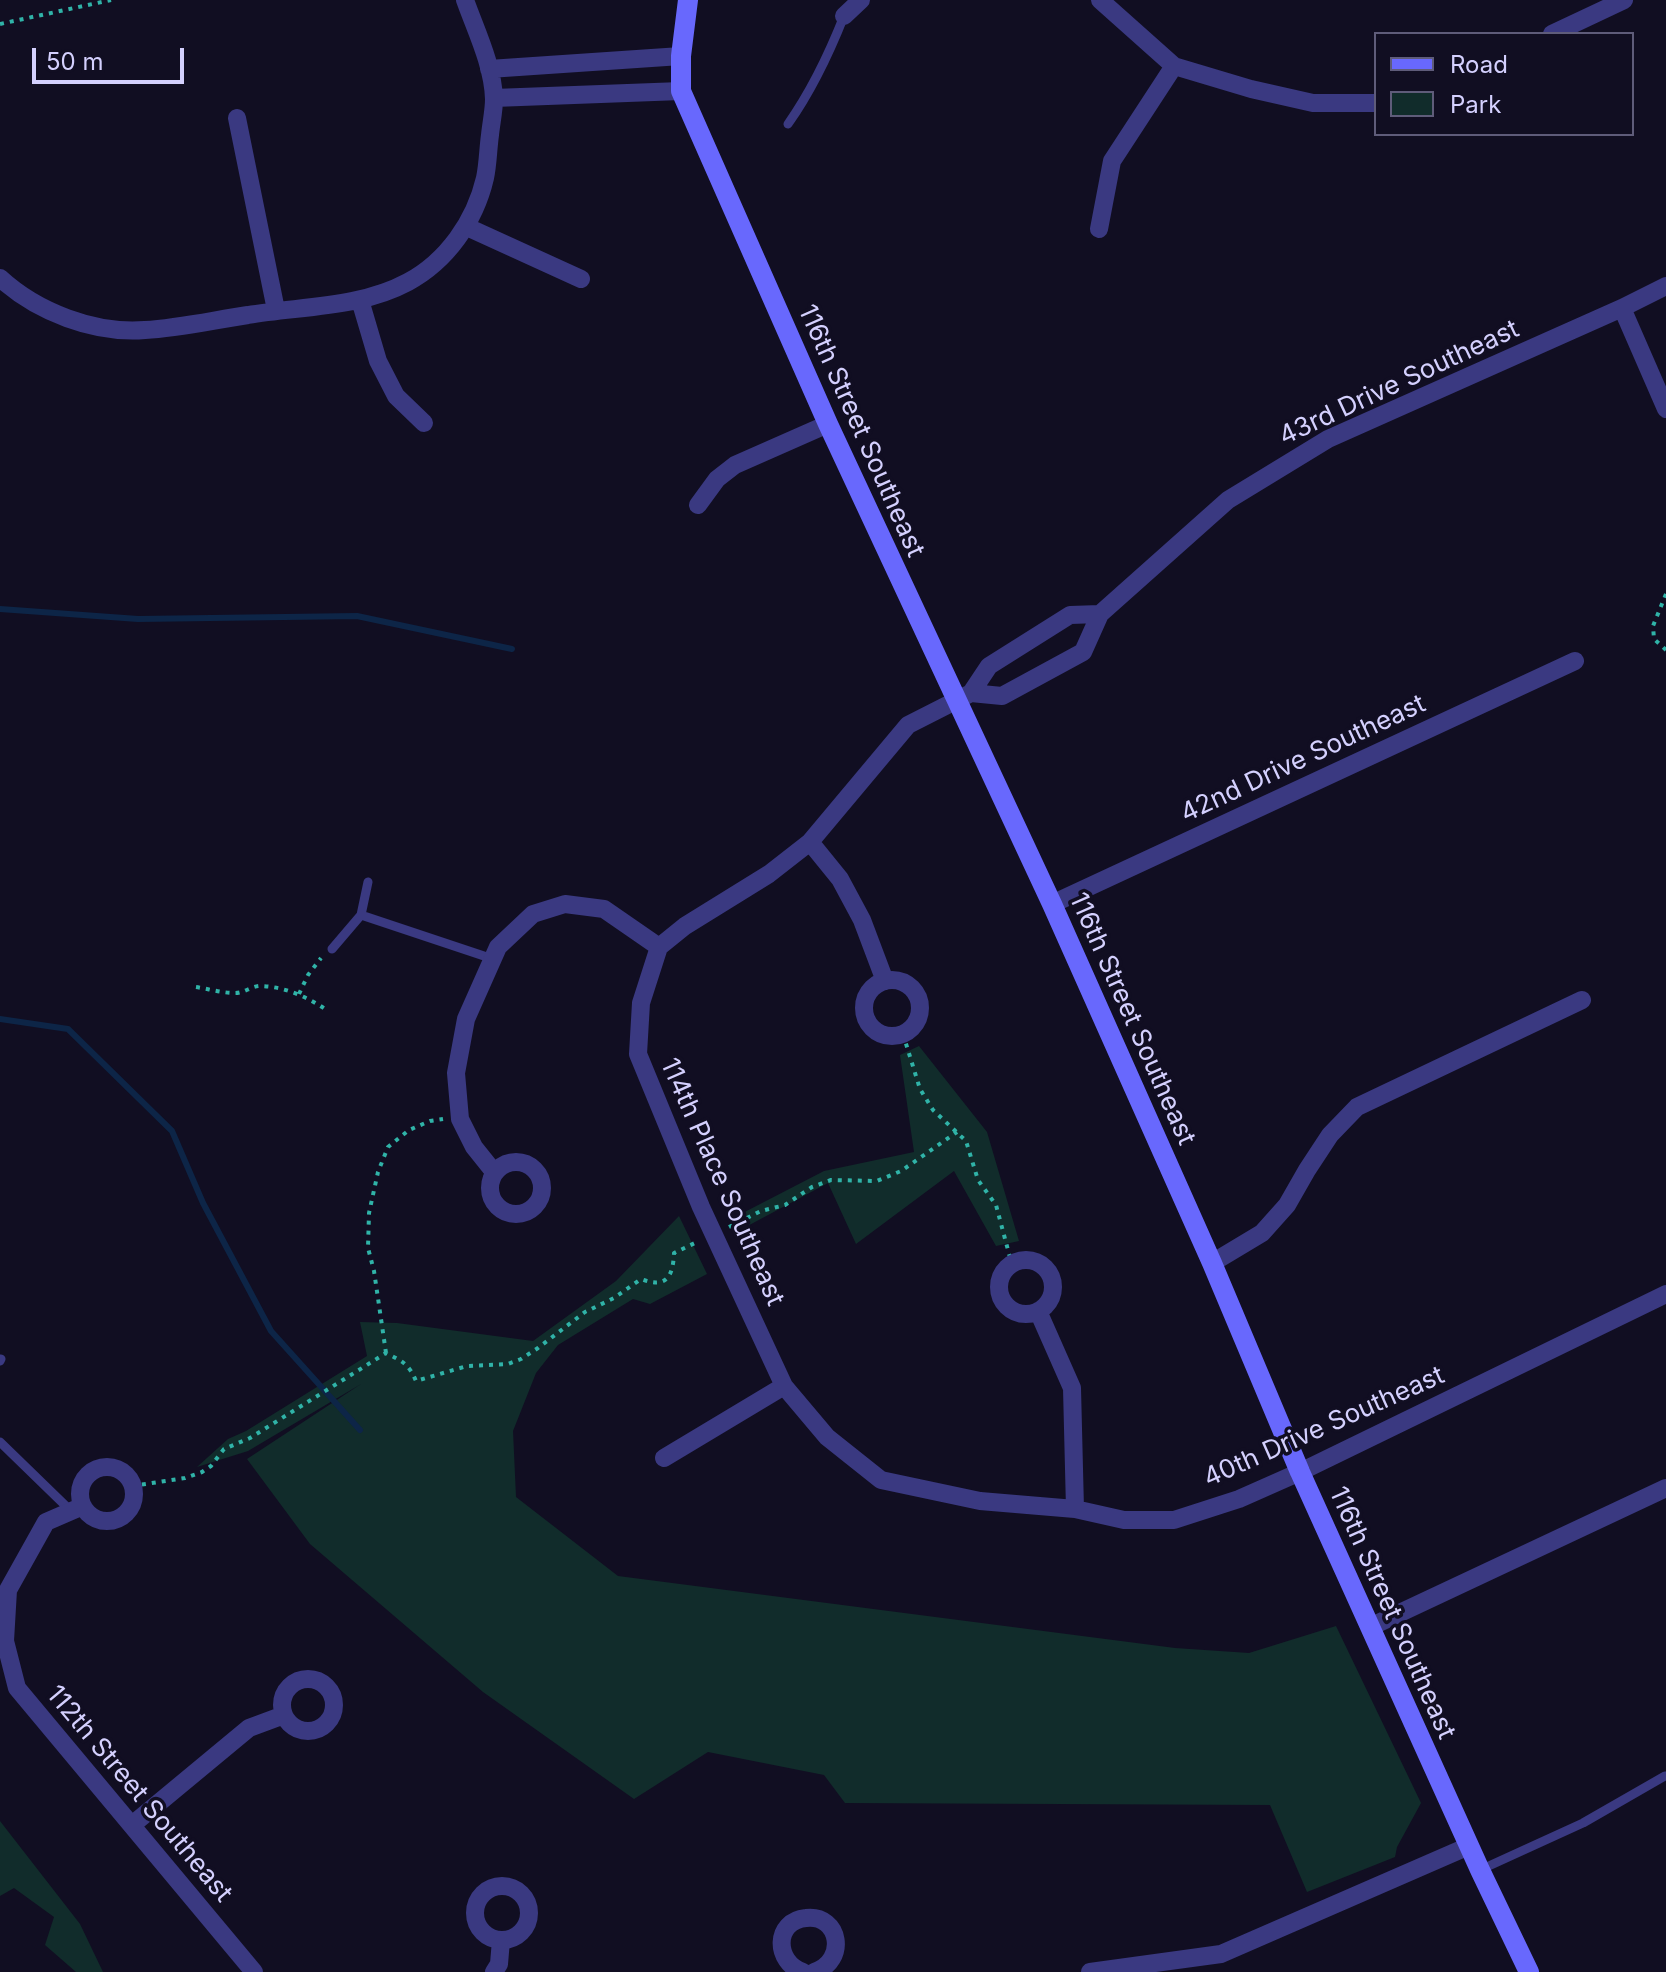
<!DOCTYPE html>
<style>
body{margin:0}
#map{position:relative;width:1666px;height:1972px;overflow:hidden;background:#110e22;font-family:Inter,sans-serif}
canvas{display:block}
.legend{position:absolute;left:1374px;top:32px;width:260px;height:104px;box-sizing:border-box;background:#110e22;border:2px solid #5f5c7a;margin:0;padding:10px 14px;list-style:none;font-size:24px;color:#d4d0fe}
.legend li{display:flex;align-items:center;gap:16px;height:40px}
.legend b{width:40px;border:2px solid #5f5c7a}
.scale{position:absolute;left:32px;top:48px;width:152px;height:36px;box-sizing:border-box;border:4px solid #d4d0fe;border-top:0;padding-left:10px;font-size:24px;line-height:28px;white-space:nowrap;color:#d4d0fe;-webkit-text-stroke:6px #110e22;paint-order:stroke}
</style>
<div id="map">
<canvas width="1666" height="1972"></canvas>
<ul class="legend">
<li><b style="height:10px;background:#6868fd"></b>Road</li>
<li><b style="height:22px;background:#112c2b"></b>Park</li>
</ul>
<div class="scale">50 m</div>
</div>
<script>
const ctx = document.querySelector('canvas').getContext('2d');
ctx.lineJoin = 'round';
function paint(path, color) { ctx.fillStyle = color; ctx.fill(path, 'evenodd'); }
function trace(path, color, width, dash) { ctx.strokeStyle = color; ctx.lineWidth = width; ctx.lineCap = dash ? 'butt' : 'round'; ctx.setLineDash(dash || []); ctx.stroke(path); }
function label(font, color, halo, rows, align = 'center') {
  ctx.font = font + ' Inter,sans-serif'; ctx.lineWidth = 7; ctx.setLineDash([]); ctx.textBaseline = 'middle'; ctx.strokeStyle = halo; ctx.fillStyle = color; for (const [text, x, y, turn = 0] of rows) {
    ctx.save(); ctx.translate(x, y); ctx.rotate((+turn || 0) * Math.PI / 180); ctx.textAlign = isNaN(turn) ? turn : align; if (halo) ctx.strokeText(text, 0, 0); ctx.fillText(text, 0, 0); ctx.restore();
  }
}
paint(new Path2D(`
 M919,1046L987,1132L1019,1241L996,1246L954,1171L856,1244L828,1183L740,1230L735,1217L824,1171L914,1152L900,1055Z
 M679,1216L707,1274L650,1304L633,1299L558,1345L536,1373L513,1431L516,1497L618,1576L1175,1648L1249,1653L1336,1626L1421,1803L1397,1847L1395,1857L1307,1892L1270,1805L845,1803L824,1775L708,1752L634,1799L483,1692L310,1544L247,1459L361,1384L248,1451L197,1467L228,1439L246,1431L367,1356L360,1322L397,1323L533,1341L616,1281Z
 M0,1821L80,1924L103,1972H76L45,1945L54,1917L14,1888L0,1896Z`), '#112c2b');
trace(new Path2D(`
 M0,609L138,619L357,616L512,649
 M0,1019L68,1029L172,1131L203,1203L271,1331L360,1430`), '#0d2547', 6);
trace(new Path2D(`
 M0,24L111,0
 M1666,594L1653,626L1654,639L1666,650
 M196,987C209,989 222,993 235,993C244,993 250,987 259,986C282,986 306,996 325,1009
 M299,994L308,975L321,958
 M903,1034L920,1089L933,1110L966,1141L978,1180L996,1205L1012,1265
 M729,1227L761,1211L785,1205L812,1187L831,1180L877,1181L901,1171L957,1132
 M386,1353L374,1271L368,1248L369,1213L378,1172L388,1147L409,1130L430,1121L443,1119
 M132,1486L185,1478L202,1472L211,1466L224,1449L250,1438L386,1353C402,1361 409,1364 416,1381L467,1366L508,1364L521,1359L538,1348L585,1312L614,1298L641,1279C667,1289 673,1276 674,1253L699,1241`), '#30b3a8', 4, [4, 6]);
trace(new Path2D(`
 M788,124C812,90 829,54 844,16
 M361,915L493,959
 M332,949L361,915L368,882
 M0,1361L1,1359
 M0,1442L71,1511
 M1480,1870L1583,1823L1665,1776`), '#3a3981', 9);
trace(new Path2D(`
 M1100,0L1174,66L1251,89L1313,103H1376
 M844,16L861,0
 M1552,34L1624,0
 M489,69L681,56
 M494,98L681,91
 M237,118L276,310
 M467,227L581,279
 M1099,229L1112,161L1174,66
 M0,278C37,312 94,334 145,330C179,328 214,320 248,315C301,306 360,308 408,282C447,261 475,221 485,178C488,164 488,149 490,135C491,124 494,111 494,99C493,65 476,31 465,0
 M360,300L378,361L396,396L424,423
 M1622,308L1666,409
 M698,505L717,479L735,465L828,424
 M971,693L1002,696L1083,652L1100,614L1228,500L1328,439L1622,308L1666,286
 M810,842L840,879L862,920L885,981
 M1052,904L1575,661
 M659,947L641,1003L638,1054L701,1207L784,1386L827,1437L881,1480L980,1501L1075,1509L1124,1520H1174L1239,1499L1300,1472L1666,1294
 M659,947L685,926L769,874L810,842L908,725L971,693L989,666L1070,615L1100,614
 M864 1008a28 28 0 1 1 56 0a28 28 0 1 1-56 0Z
 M490 1188a26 26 0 1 1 52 0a26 26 0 1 1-52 0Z
 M494,1172L474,1147L460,1119L456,1073L466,1019L498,947L533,914L565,904L604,909L659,947
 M999 1287a27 27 0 1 1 54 0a27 27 0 1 1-54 0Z
 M1212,1263L1262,1233L1287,1205L1307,1170L1330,1135L1357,1107L1582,1000
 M1038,1311L1072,1388L1075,1509
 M664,1458L784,1386
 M80 1494a27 27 0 1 1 54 0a27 27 0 1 1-54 0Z
 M83,1506L46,1522L8,1590L5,1641L17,1688L254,1972
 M1370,1627L1666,1488
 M282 1705a26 26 0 1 1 52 0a26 26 0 1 1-52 0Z
 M132,1825L249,1728L284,1715
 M475 1913a27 27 0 1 1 54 0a27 27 0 1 1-54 0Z
 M494,1972L499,1964L501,1940
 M803,1972C774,1962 774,1921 806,1918C840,1914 848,1961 814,1972
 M1090,1972L1221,1954L1469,1846`), '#3a3981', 18);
trace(new Path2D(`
 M688,0L681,56V91L828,424L1052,904L1212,1263L1300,1472L1480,1870L1529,1972`), '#6868fd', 20);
label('26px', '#d4d0fe', '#110e22', [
 ["43rd Drive Southeast",1399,383,-25],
 ["116th Street Southeast",861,431,66],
 ["42nd Drive Southeast",1303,759,-25],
 ["116th Street Southeast",1132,1019,66],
 ["114th Place Southeast",722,1182,66],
 ["40th Drive Southeast",1324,1427,-24],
 ["116th Street Southeast",1392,1613,66],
 ["112th Street Southeast",139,1794,50]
]);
</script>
